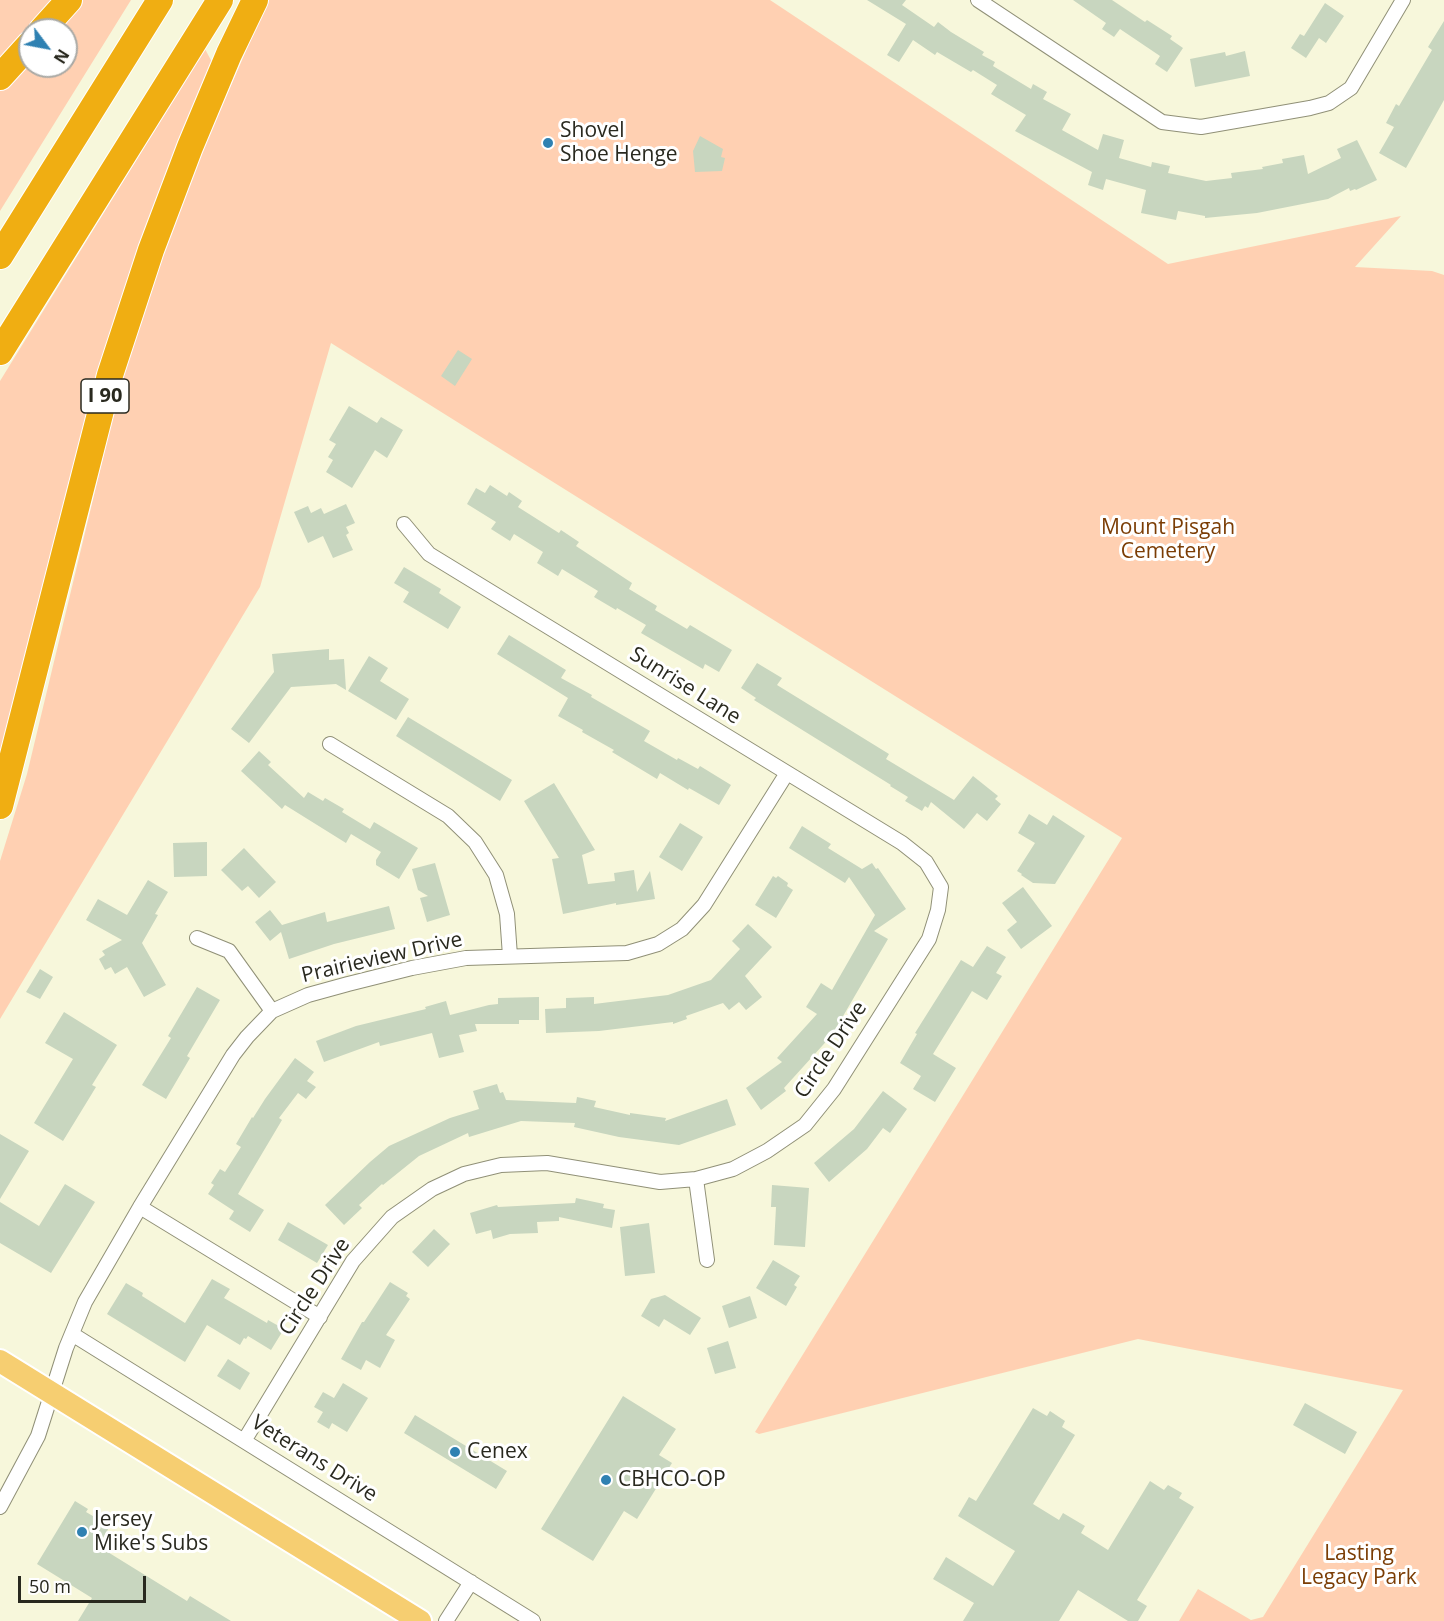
<!DOCTYPE html>
<style>
body{margin:0}
#map{position:relative;width:1444px;height:1621px;overflow:hidden;background:#f7f7db;font-family:"Open Sans",sans-serif}
canvas{display:block}
.north{position:absolute;left:18px;top:18px;width:60px;height:60px;box-sizing:border-box;background:#fff;border:2px solid #a9a9a5;border-radius:50%;rotate:122deg;font-size:16px;font-weight:700;line-height:24px;text-align:center;color:#29291f}
.north::after{content:'';display:block;margin:auto;width:21px;height:27px;background:#2f81b2;clip-path:polygon(50% 0,100% 100%,50% 72%,0 100%)}
.scale{position:absolute;left:18px;top:1576px;width:128px;height:27px;box-sizing:border-box;border:3px solid #29291f;border-top:0;padding-left:8px;font-size:18px;line-height:21px;white-space:nowrap;color:#29291f;-webkit-text-stroke:4px #fff;paint-order:stroke}
</style>
<div id="map">
<canvas width="1444" height="1621"></canvas>
<div class="north">N</div>
<div class="scale">50 m</div>
</div>
<script>
const ctx = document.querySelector('canvas').getContext('2d');
ctx.lineJoin = 'round';
function paint(path, color) { ctx.fillStyle = color; ctx.fill(path, 'evenodd'); }
function trace(path, color, width, dash) { ctx.strokeStyle = color; ctx.lineWidth = width; ctx.lineCap = dash ? 'butt' : 'round'; ctx.setLineDash(dash || []); ctx.stroke(path); }
function label(font, color, halo, rows, align = 'center') {
  ctx.font = font + ' "Open Sans",sans-serif'; ctx.lineWidth = 6; ctx.setLineDash([]); ctx.textBaseline = 'middle'; ctx.strokeStyle = halo; ctx.fillStyle = color; for (const [text, x, y, turn = 0] of rows) {
    ctx.save(); ctx.translate(x, y); ctx.rotate((+turn || 0) * Math.PI / 180); ctx.textAlign = isNaN(turn) ? turn : align; if (halo) ctx.strokeText(text, 0, 0); ctx.fillText(text, 0, 0); ctx.restore();
  }
}
paint(new Path2D(`
 M0,0H53L0,57Z
 M81,0H131L0,211V90L30,57V66H66V30H54Z
 M268,0H770L1168,264L1401,216L1355,267L1432,271L1444,275V1621H1179L1198,1589L1251,1620L1263,1617L1403,1390L1138,1339L759,1434L755,1432L1122,838L331,343L260,587L0,1019V861L27,774L126,362L180,203Z
 M205,49L213,64L0,778V381Z`), '#ffd0b2');
paint(new Path2D(`
 M867,0H906L902,5L934,27L938,22L951,32L984,52L982,55L995,62L993,66L1031,89L1033,84L1047,92L1043,99L1071,114L1062,130L1098,150L1103,134L1124,140L1119,158L1151,167L1152,162L1170,166L1168,173L1206,181L1232,178L1231,173L1263,169L1262,167L1283,163L1282,159L1304,155L1308,174L1341,158L1337,149L1357,140L1377,180L1356,190L1355,189L1350,191L1349,188L1328,199L1257,213L1205,218V216L1178,211L1176,220L1141,213L1146,190L1106,179L1103,190L1088,185L1092,172L1015,131L1026,115L991,94L997,85L973,70L971,72L937,52L935,55L913,40L899,62L887,55L906,24Z
 M1073,0H1112L1145,22L1147,20L1172,36L1170,39L1183,48L1167,72L1155,64L1160,56L1120,29L1114,37L1102,29L1106,23Z
 M1325,3L1344,16L1326,43L1319,38L1306,58L1291,48L1300,34L1304,36Z
 M1444,21V100L1406,168L1379,153L1394,127L1386,123L1396,104L1399,106L1432,50L1428,47Z
 M1245,51L1250,76L1195,87L1190,59L1225,52L1226,56Z
 M700,136L723,149L721,157L725,158L722,171L695,172L693,151Z
 M458,350L472,359L455,386L441,376Z
 M349,406L377,423L381,417L403,430L387,458L375,450L352,488L326,472L333,460L328,457L336,444L329,440Z
 M490,485L507,496L509,492L522,501L518,507L559,533L561,530L579,542L576,546L632,583L629,589L657,606L655,610L687,629L690,625L732,650L719,672L705,664L703,669L641,633L646,625L617,608L616,610L594,597L598,591L562,569L558,576L537,563L543,552L514,534L510,541L491,529L496,522L467,504L476,488L485,493Z
 M346,504L355,523L346,527L349,533L346,535L353,550L333,558L323,536L308,543L294,512L308,506L311,513L321,508L324,514Z
 M404,567L441,589L439,593L461,607L448,629L403,602L409,592L394,583Z
 M509,635L566,670L561,678L592,695L591,697L650,731L644,741L677,760L678,758L698,769L700,766L731,785L719,805L689,788L688,790L660,773L657,779L612,752L614,750L582,732L583,730L558,716L568,698L497,654Z
 M329,649V660L344,659L346,690L336,684L291,687L249,743L231,729L274,672L272,654Z
 M369,656L388,668L380,681L409,699L396,720L348,691Z
 M757,663L782,678L777,685L889,754L886,759L954,800L973,776L998,796L995,799L1001,804L987,821L977,813L964,829L931,802L928,808L925,806L922,811L905,801L908,797L890,786L891,785L754,700L756,698L741,688Z
 M408,717L512,780L500,801L396,736Z
 M259,751L271,762L268,765L304,798L308,792L323,801L325,798L344,809L342,812L370,829L374,822L418,848L399,879L376,865V860L381,852L351,834L346,843L285,805L282,809L241,771Z
 M554,783L595,850L582,855L588,884L615,881L614,873L634,870L637,892L650,871L655,899L616,905V903L563,914L552,859L559,858L524,801Z
 M1029,814L1047,825L1053,815L1085,836L1055,884L1033,883L1021,875L1022,874L1017,871L1035,843L1018,833Z
 M680,823L703,837L682,871L659,857Z
 M802,826L831,844L828,848L862,869L872,863L876,869L878,868L906,909L874,931L888,939L832,1035L784,1088L786,1091L761,1110L746,1088L782,1062L777,1058L817,1014L806,1007L821,983L832,990L875,915L849,877L845,883L789,848Z
 M207,842V876L174,877L173,843Z
 M244,848L276,882L259,898L248,886L242,891L221,870Z
 M435,863L450,915L427,922L420,898L428,896L418,890L412,869Z
 M773,876L776,878L778,876L788,883L787,886L793,890L776,918L755,905Z
 M148,880L168,892L155,914L158,915L142,943L166,985L144,997L127,967L115,974L111,967L105,970L99,959L105,955L102,951L122,940L86,920L98,899L127,915Z
 M1023,887L1052,926L1021,949L1007,930L1017,922L1002,903Z
 M389,906L395,929L334,944L289,959L281,932L270,941L255,922L270,910L282,925L325,912L327,922Z
 M748,924L772,947L745,976L762,997L746,1010L739,1002L729,1010L723,1003L686,1016L687,1019L673,1024V1022L599,1031L546,1033L545,1009L566,1008V998L594,997V1004L668,995L711,980L740,949L732,941Z
 M987,946L1006,957L996,973L1002,976L987,1000L972,991L933,1054L956,1068L935,1102L913,1089L921,1076L900,1063L917,1034L915,1033L961,960L973,967Z
 M40,969L53,977L40,999L26,992Z
 M197,987L220,1000L187,1056L190,1058L166,1099L142,1085L171,1038L168,1036Z
 M539,997V1020H519V1024H475L477,1031L459,1035L464,1052L439,1058L432,1033L380,1046L379,1042L324,1062L316,1041L356,1026L426,1009L425,1007L446,1001L450,1015L489,1005L498,1004V998Z
 M64,1012L117,1045L92,1085L96,1087L63,1141L34,1123L73,1059L45,1043Z
 M295,1058L314,1072L307,1081L316,1087L306,1099L298,1093L279,1118L282,1120L238,1194L264,1210L250,1232L229,1219L234,1211L208,1194L214,1185L211,1183L220,1169L225,1172L241,1147L236,1144L252,1117L253,1118L265,1099Z
 M497,1084L500,1093L503,1092L506,1100L576,1103L577,1097L596,1101L594,1107L630,1115V1113L666,1118L665,1121L727,1099L736,1125L679,1145L619,1137L574,1127L575,1123L521,1121L469,1137L468,1133L419,1156L383,1185L382,1184L359,1205L362,1208L344,1225L325,1205L370,1162L389,1146L450,1118L479,1109L473,1091Z
 M883,1091L907,1109L890,1133L883,1128L867,1149L829,1182L814,1163L854,1129Z
 M0,1134L29,1151L0,1199Z
 M65,1184L95,1202L51,1273L0,1243V1202L39,1226Z
 M772,1185L809,1188L805,1247L774,1245L776,1207H771Z
 M576,1198L604,1204L603,1208L615,1210L612,1228L559,1217V1221L537,1222L538,1233L510,1234L493,1239L491,1230L476,1234L470,1213L497,1205L498,1207L575,1203Z
 M288,1222L328,1245L317,1263L278,1240Z
 M649,1223L655,1273L625,1276L620,1227Z
 M434,1229L450,1244L428,1267L412,1252Z
 M773,1260L800,1276L794,1285L797,1287L786,1306L756,1288Z
 M212,1279L230,1289L224,1298L267,1323L268,1320L284,1329L271,1350L248,1336L246,1339L244,1338L240,1345L207,1325L185,1362L107,1314L126,1283L143,1293L142,1296L185,1323Z
 M390,1282L408,1293L406,1296L410,1299L386,1335L395,1340L380,1368L366,1360L361,1370L341,1359L362,1322H364Z
 M665,1295L701,1318L690,1335L664,1319L659,1327L641,1316L651,1299Z
 M750,1296L757,1318L729,1328L722,1306Z
 M728,1341L736,1368L715,1374L707,1348Z
 M228,1359L250,1373L240,1390L217,1376Z
 M343,1383L368,1398L347,1432L332,1423L329,1429L317,1422L323,1412L314,1407L323,1392L334,1398Z
 M623,1396L676,1429L659,1455L672,1463L637,1519L624,1511L593,1561L541,1529Z
 M1305,1403L1357,1432L1345,1454L1293,1425Z
 M1033,1408L1047,1416L1050,1411L1065,1421L1062,1427L1075,1435L1033,1504L1059,1520L1063,1513L1085,1526L1081,1533L1108,1550L1150,1481L1164,1490L1168,1485L1182,1493L1179,1498L1194,1507L1137,1600L1147,1606L1138,1621H1128L1078,1590L1059,1621H963L974,1603L933,1579L946,1557L993,1586L1015,1551L958,1516L969,1497L976,1501Z
 M415,1415L507,1471L496,1489L404,1433Z
 M75,1501L88,1509L86,1512L110,1526L98,1546L187,1601L190,1596L231,1621H78L92,1598L37,1564Z`), '#c8d6bf');
const minor = new Path2D(`
 M978,0L1162,122L1201,127L1310,108L1329,103L1351,88L1403,0
 M330,744L448,816L475,842L496,875L507,914L510,956
 M197,938L229,951L272,1011
 M696,1179L707,1260
 M140,1207L320,1317
 M72,1334L533,1621
 M244,1441L353,1261L392,1217L432,1189L464,1174L501,1165L547,1163L660,1182L696,1179L733,1169L767,1151L805,1125L834,1089L929,939L938,910L941,887L926,862L902,843L429,554L404,524
 M0,1507L38,1436L66,1348L85,1302L140,1207L233,1055L247,1037L272,1011L308,995L348,984L412,968L466,958L627,953L658,944L682,929L704,905L787,773
 M446,1621L471,1582`);
const primary = new Path2D(`
 M0,1361L420,1621`);
const motorway = new Path2D(`
 M42,30L69,0
 M0,77L30,44
 M0,256L160,0
 M0,352L220,0
 M0,806L110,375L151,250L190,147L229,54L255,0`);
trace(minor, '#909077', 16);
trace(primary, '#fff', 26);
trace(motorway, '#fff', 28);
trace(minor, '#fff', 14);
trace(primary, '#f6ce71', 22);
trace(motorway, '#f0ae12', 26);
for (const [x, y, r, color] of [
 [548,143,6,"#2f81b2"],
 [455,1452,6,"#2f81b2"],
 [606,1480,6,"#2f81b2"],
 [82,1532,6,"#2f81b2"]
]) { const dot = new Path2D(); dot.arc(x, y, r, 0, 2 * Math.PI); ctx.fillStyle = color; ctx.fill(dot); trace(dot, '#fff', 2); }
for (const [x, y, w] of [
 [105,396,48]
]) { const box = new Path2D(); box.roundRect(x - w / 2, y - 17, w, 34, 4.5); ctx.fillStyle = '#fff'; ctx.fill(box); trace(box, '#29291f', 1.5); }
label('bold 20px', '#29291f', null, [
 ["I 90",105,396]
]);
label('21px', '#29291f', '#fff', [
 ["Shovel",560,131],
 ["Shoe Henge",560,155],
 ["Cenex",467,1452],
 ["CBHCO-OP",618,1480],
 ["Jersey",94,1520],
 ["Mike's Subs",94,1544]
], 'left');
label('21px', '#7b3d05', '#fff', [
 ["Mount Pisgah",1168,528],
 ["Cemetery",1168,552],
 ["Lasting",1359,1554],
 ["Legacy Park",1359,1578]
]);
label('21px', '#29291f', '#fff', [
 ["Sunrise Lane",685,686,32],
 ["Prairieview Drive",382,958,-13],
 ["Circle Drive",831,1050,-56],
 ["Circle Drive",315,1287,-57],
 ["Veterans Drive",314,1459,32]
]);
</script>
